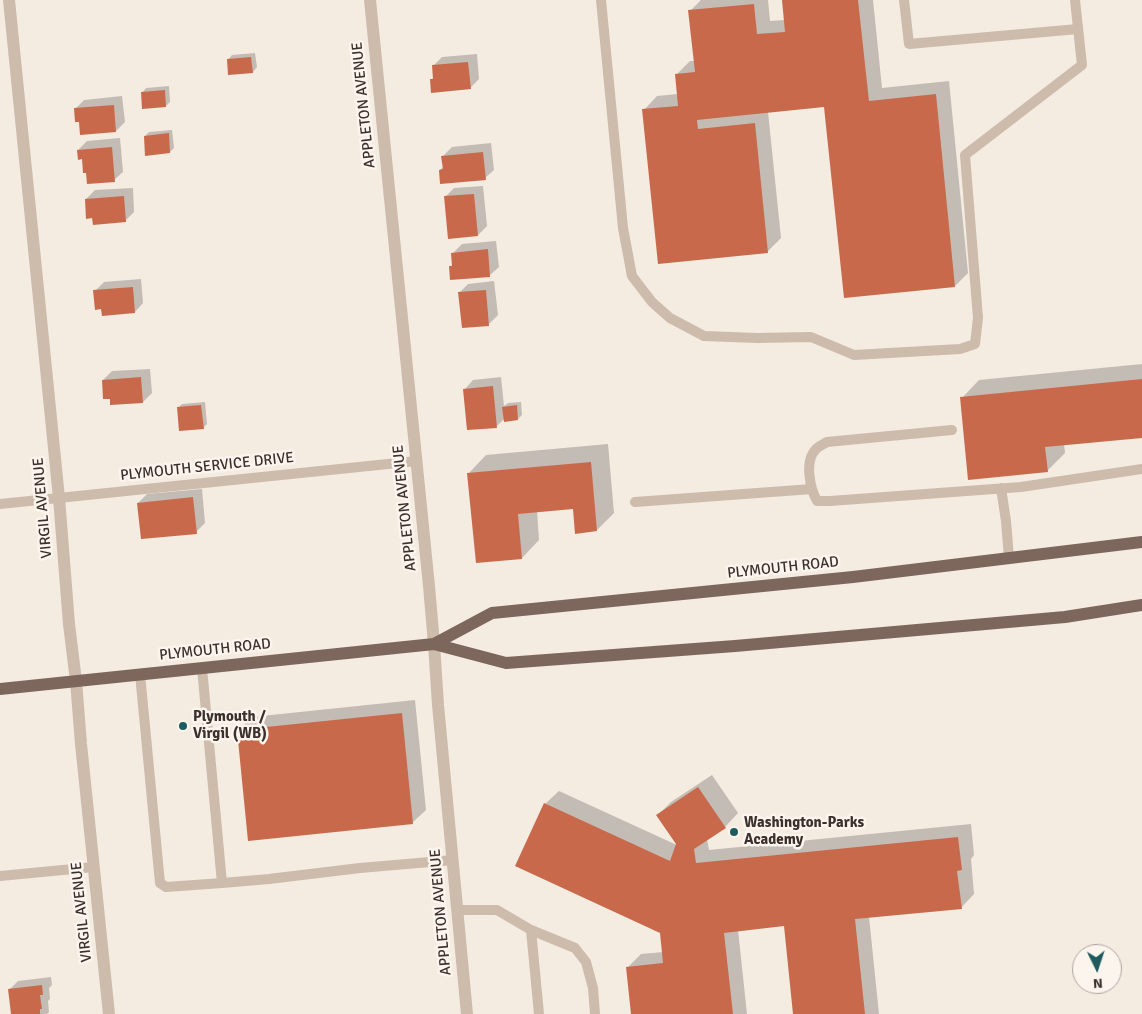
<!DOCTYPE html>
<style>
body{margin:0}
#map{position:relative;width:1142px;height:1014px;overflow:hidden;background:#f4ebe1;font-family:Signika,sans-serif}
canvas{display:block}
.north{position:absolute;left:1072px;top:944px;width:50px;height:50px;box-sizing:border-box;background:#fbf5ee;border:1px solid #aea6a0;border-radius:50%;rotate:176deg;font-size:14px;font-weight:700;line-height:20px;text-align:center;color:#3b302b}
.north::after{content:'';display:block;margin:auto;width:18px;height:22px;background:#1f5a5e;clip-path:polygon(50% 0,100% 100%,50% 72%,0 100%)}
</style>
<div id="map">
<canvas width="1142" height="1014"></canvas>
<div class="north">N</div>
</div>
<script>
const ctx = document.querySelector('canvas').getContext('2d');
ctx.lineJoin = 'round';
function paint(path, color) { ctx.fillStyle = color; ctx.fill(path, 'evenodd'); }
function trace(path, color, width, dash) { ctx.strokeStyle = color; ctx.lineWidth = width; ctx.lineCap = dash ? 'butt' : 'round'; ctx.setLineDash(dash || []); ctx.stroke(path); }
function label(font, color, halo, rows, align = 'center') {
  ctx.font = font + ' Signika,sans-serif'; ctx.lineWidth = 5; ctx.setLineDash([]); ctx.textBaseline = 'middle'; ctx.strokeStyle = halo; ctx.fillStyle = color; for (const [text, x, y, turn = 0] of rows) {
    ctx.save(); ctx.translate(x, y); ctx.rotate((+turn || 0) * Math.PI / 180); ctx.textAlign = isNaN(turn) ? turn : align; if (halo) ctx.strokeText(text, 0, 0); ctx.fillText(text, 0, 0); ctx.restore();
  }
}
paint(new Path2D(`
 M701,0H768L770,21L785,20L783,0H873L882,88L949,81L968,273L955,286L825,106L768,112L781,238L767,252L644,110L657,96L678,94L676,75L690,61H695L690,11Z
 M255,53L257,67L253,72L228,60L232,55Z
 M477,54L479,79L470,88L431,80L434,77L433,66L442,57Z
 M169,86L170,102L166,106L142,93L146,88Z
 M122,96L125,122L116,131L80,121L75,109L84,100Z
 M172,130L174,148L170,152L145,136L149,132Z
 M120,138L123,172L114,180L83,158L78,150L87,141Z
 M491,143L494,170L485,178L440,170L444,166L443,156L452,147Z
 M483,186L487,226L478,235L449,237L445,197L454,188Z
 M133,188L134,212L125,221L86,199L95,190Z
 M496,241L499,267L490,275L450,267L453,264V253L462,244Z
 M141,279L143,303L135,312L102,308L95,291L104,282Z
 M494,281L498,315L489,324L463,327L459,293L468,284Z
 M1142,364V437L1064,444L1065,453L1047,471L962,398L979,380Z
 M150,369L152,393L143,402L111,398L103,380L112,371Z
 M501,377L504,406L508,403L521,402L522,415L518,419L505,418L497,426L465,389L473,380Z
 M205,402L207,424L203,428L178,408L182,404Z
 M608,444L614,513L597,530L574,507L537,511L539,540L522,558L469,473L486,455Z
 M202,489L205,523L196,532L138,503L147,494Z
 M415,700L426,810L412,823L238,730L252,717Z
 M712,775L738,813L725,827L707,839L709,850L971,824L974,855L971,859L974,894L961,908L869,917L879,1014H794L785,925L738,930L747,1014H632L627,968L641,954L664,952L662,932L545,804L559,791L679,846L658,815L671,802Z
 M51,977L52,985L49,988L50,999L48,1001L49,1012L47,1014H12L9,990L18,981Z`), '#0003');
paint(new Path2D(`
 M782,0H858L869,101L936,94L955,287L844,298L824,107L697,120L698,129L755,123L768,253L658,264L642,109L678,106L675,74L695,72L688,10L754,4L757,34L785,32Z
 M251,57L253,73L228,75L227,59Z
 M468,62L471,89L431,93L430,79H433L432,65Z
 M165,90L166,107L142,109L141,92Z
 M114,105L116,132L80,135L79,122H75L74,108Z
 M169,133L170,153L145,156L144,136Z
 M112,147L115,182L87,184L86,173H83L82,159L78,160L77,150Z
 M483,152L486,180L440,184L439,170L443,169L441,156Z
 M474,194L478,236L448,239L444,196Z
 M124,196L126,222L93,225L92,218L86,219L85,199Z
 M488,249L490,277L450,280L449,266H452L451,253Z
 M133,287L135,313L102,316L101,309L95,310L93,290Z
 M486,290L489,326L462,328L458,292Z
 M141,377L143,403L110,405V399H103L102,380Z
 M1142,379V438L1045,447L1048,472L968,480L960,397Z
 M493,386L497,428L467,430L463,389Z
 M201,405L204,429L179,431L177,407Z
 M517,405L518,420L504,422L502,407Z
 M591,462L597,531L575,534L573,509L518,514L522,559L476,563L467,473Z
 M193,497L197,534L141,539L137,503Z
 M402,713L413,824L248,841L237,730Z
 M698,787L726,828L694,849L696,863L958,837L962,870L957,871L962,909L855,919L865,1014H793L784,926L724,933L733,1014H631L626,967L663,963L660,933L515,866L544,803L670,861L676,844L656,815Z
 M42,985L43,995H40L42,1009H40V1014H11L8,989Z`), '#c8694b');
trace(new Path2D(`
 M601,0L623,228L632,276L652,302L670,318L704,336L757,338L811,337L854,355L960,349L975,344L978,318L965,155L1082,65L1075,0
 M904,0L909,44L1078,29
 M952,430L827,442C824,444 819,446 816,449C804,461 810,488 817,501H830L1021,487L1142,469
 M1001,488L1006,521L1009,558
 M635,502L812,489
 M0,504L417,461
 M202,668L222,883L269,879L360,868L453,860
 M140,674L160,883L166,887L222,883
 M0,876L94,867
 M458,910H497L531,930L575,948L586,962L593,988L595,1014
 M531,930L539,1014`), '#cdbbac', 10);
trace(new Path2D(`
 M9,0L59,498L69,624L76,681L81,744L109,1014
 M370,0L429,586L434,644L438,705L467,1014`), '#cdbbac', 12);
trace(new Path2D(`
 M434,644L492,613L853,577L1142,542
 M0,689L434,644L506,663L735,646L1065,617L1142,605`), '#7d675c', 12);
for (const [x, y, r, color] of [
 [183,726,5,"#1f5a5e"],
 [734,832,5,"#1f5a5e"]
]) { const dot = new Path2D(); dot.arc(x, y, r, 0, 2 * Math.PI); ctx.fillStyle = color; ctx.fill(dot); trace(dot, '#fbf5ee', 2); }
label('15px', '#3b302b', '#fbf5ee', [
 ["APPLETON AVENUE",364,105,-96],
 ["PLYMOUTH SERVICE DRIVE",207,467,-6],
 ["VIRGIL AVENUE",43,508,-95],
 ["APPLETON AVENUE",405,508,-96],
 ["PLYMOUTH ROAD",783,568,-6],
 ["PLYMOUTH ROAD",215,650,-6],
 ["VIRGIL AVENUE",82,912,-96],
 ["APPLETON AVENUE",441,912,-95]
]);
label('bold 15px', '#3b302b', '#fbf5ee', [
 ["Plymouth /",193,717],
 ["Virgil (WB)",193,734],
 ["Washington-Parks",744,823],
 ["Academy",744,840]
], 'left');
</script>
